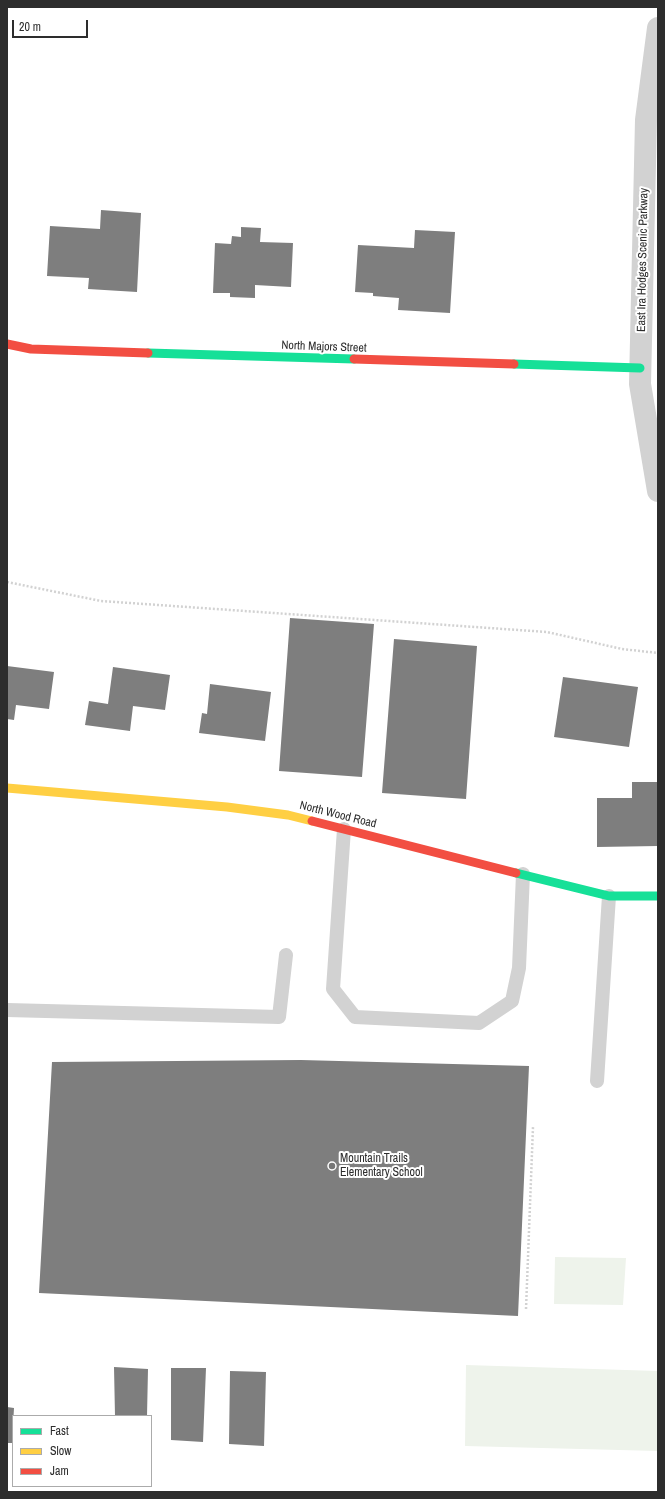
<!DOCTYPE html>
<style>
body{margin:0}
#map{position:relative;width:665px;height:1499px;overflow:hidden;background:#fff;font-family:"Archivo Narrow",sans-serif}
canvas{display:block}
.frame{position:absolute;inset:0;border:8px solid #2d2d2d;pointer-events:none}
.legend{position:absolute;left:12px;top:1415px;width:140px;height:72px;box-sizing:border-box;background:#fff;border:1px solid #ababab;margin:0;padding:5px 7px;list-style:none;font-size:12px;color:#2d2d2d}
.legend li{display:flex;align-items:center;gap:8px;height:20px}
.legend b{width:20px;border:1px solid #ababab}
.scale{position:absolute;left:12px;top:20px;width:76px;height:18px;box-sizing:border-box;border:2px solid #2d2d2d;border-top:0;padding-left:5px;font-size:12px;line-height:14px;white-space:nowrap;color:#2d2d2d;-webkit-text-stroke:3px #fff;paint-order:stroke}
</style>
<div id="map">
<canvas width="665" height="1499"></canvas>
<div class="frame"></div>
<ul class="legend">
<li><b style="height:5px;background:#16e098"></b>Fast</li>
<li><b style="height:5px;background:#ffcf43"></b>Slow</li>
<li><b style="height:5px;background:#f24e42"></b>Jam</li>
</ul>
<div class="scale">20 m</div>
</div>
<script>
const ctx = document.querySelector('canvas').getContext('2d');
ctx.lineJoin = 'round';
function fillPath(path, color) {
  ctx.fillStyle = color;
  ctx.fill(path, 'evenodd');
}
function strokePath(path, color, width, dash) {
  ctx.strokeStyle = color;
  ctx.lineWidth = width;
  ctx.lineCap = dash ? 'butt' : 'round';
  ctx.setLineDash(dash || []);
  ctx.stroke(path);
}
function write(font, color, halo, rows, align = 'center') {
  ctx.font = font + ' "Archivo Narrow",sans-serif';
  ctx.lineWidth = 4;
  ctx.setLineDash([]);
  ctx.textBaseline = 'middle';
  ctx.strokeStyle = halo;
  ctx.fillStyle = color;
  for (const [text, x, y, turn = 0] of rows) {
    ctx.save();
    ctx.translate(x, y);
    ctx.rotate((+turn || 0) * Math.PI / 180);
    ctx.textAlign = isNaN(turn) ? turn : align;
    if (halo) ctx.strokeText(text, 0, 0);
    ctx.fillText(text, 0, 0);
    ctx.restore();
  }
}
const green = new Path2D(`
 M 555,1257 L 626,1258 L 623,1305 L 554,1304 Z
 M 466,1365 L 658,1371 L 658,1451 L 465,1446 Z`);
const building = new Path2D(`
 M 101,210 L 141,213 L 137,292 L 88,289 L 89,278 L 47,276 L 50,226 L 100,229 Z
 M 241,227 L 261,228 L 260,242 L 293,243 L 291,287 L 255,285 L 255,298 L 230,297 L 230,293 L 213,293 L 215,243 L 231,244 L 232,236 L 241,237 Z
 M 415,230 L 455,232 L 450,313 L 398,310 L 399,298 L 373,296 L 373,293 L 355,292 L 358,245 L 414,248 Z
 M 290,618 L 374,624 L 362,777 L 279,771 Z
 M 394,639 L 477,646 L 466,799 L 382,793 Z
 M 7,666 L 54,672 L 49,709 L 16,705 L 14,720 L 7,719 Z
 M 113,667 L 170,675 L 165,710 L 133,706 L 130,731 L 85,725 L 89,701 L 108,704 Z
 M 563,677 L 638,687 L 629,747 L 554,737 Z
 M 210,684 L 271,692 L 265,741 L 199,733 L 202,713 L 207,714 Z
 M 632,782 L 658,782 L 658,846 L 597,847 L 597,798 L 632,798 Z
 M 301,1060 L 529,1066 L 518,1316 L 39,1293 L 52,1062 Z
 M 114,1367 L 148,1369 L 147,1416 L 115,1416 Z
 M 171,1368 L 206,1368 L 203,1442 L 171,1440 Z
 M 230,1371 L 266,1372 L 264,1446 L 229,1444 Z
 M 7,1407 L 14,1408 L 12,1443 L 7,1443 Z`);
const path = new Path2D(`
 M 7,582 L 101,601 L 547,632 L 622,649 L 658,653
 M 526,1309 L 533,1127`);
const lane = new Path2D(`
 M 344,829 L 333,989 L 355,1017 L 479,1023 L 512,1001 L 519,968 L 523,874
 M 7,1010 L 279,1017 L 286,955
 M 597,1081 L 609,896`);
const street = new Path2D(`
 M 658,28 L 646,120 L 640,384 L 658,491`);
const fast = new Path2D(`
 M 148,353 L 354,359
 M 514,364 L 640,368
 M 516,873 L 609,896 L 658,896`);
const slow = new Path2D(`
 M 7,788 L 227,807 L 288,815 L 312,821`);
const jam = new Path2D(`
 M 7,344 L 31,349 L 148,353
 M 354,359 L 514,364
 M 312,821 L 516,873`);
const markers = [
 [332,1166,4,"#767676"]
];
const streetNames = [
 ["East Ira Hodges Scenic Parkway",643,260,-89],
 ["North Majors Street",324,347,2],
 ["North Wood Road",338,815,14]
];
const poiNames = [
 ["Mountain Trails",340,1159],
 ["Elementary School",340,1173]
];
fillPath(green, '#eef3eb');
fillPath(building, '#7e7e7e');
strokePath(path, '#d2d2d2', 2.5, [2, 2]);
strokePath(lane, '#d2d2d2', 14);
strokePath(street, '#d2d2d2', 22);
strokePath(fast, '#16e098', 9);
strokePath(slow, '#ffcf43', 9);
strokePath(jam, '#f24e42', 9);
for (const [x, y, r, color] of markers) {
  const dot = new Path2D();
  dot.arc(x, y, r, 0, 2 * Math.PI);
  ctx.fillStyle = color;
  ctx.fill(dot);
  strokePath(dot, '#fff', 1.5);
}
write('12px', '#2d2d2d', '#fff', streetNames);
write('12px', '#2d2d2d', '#fff', poiNames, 'left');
</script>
